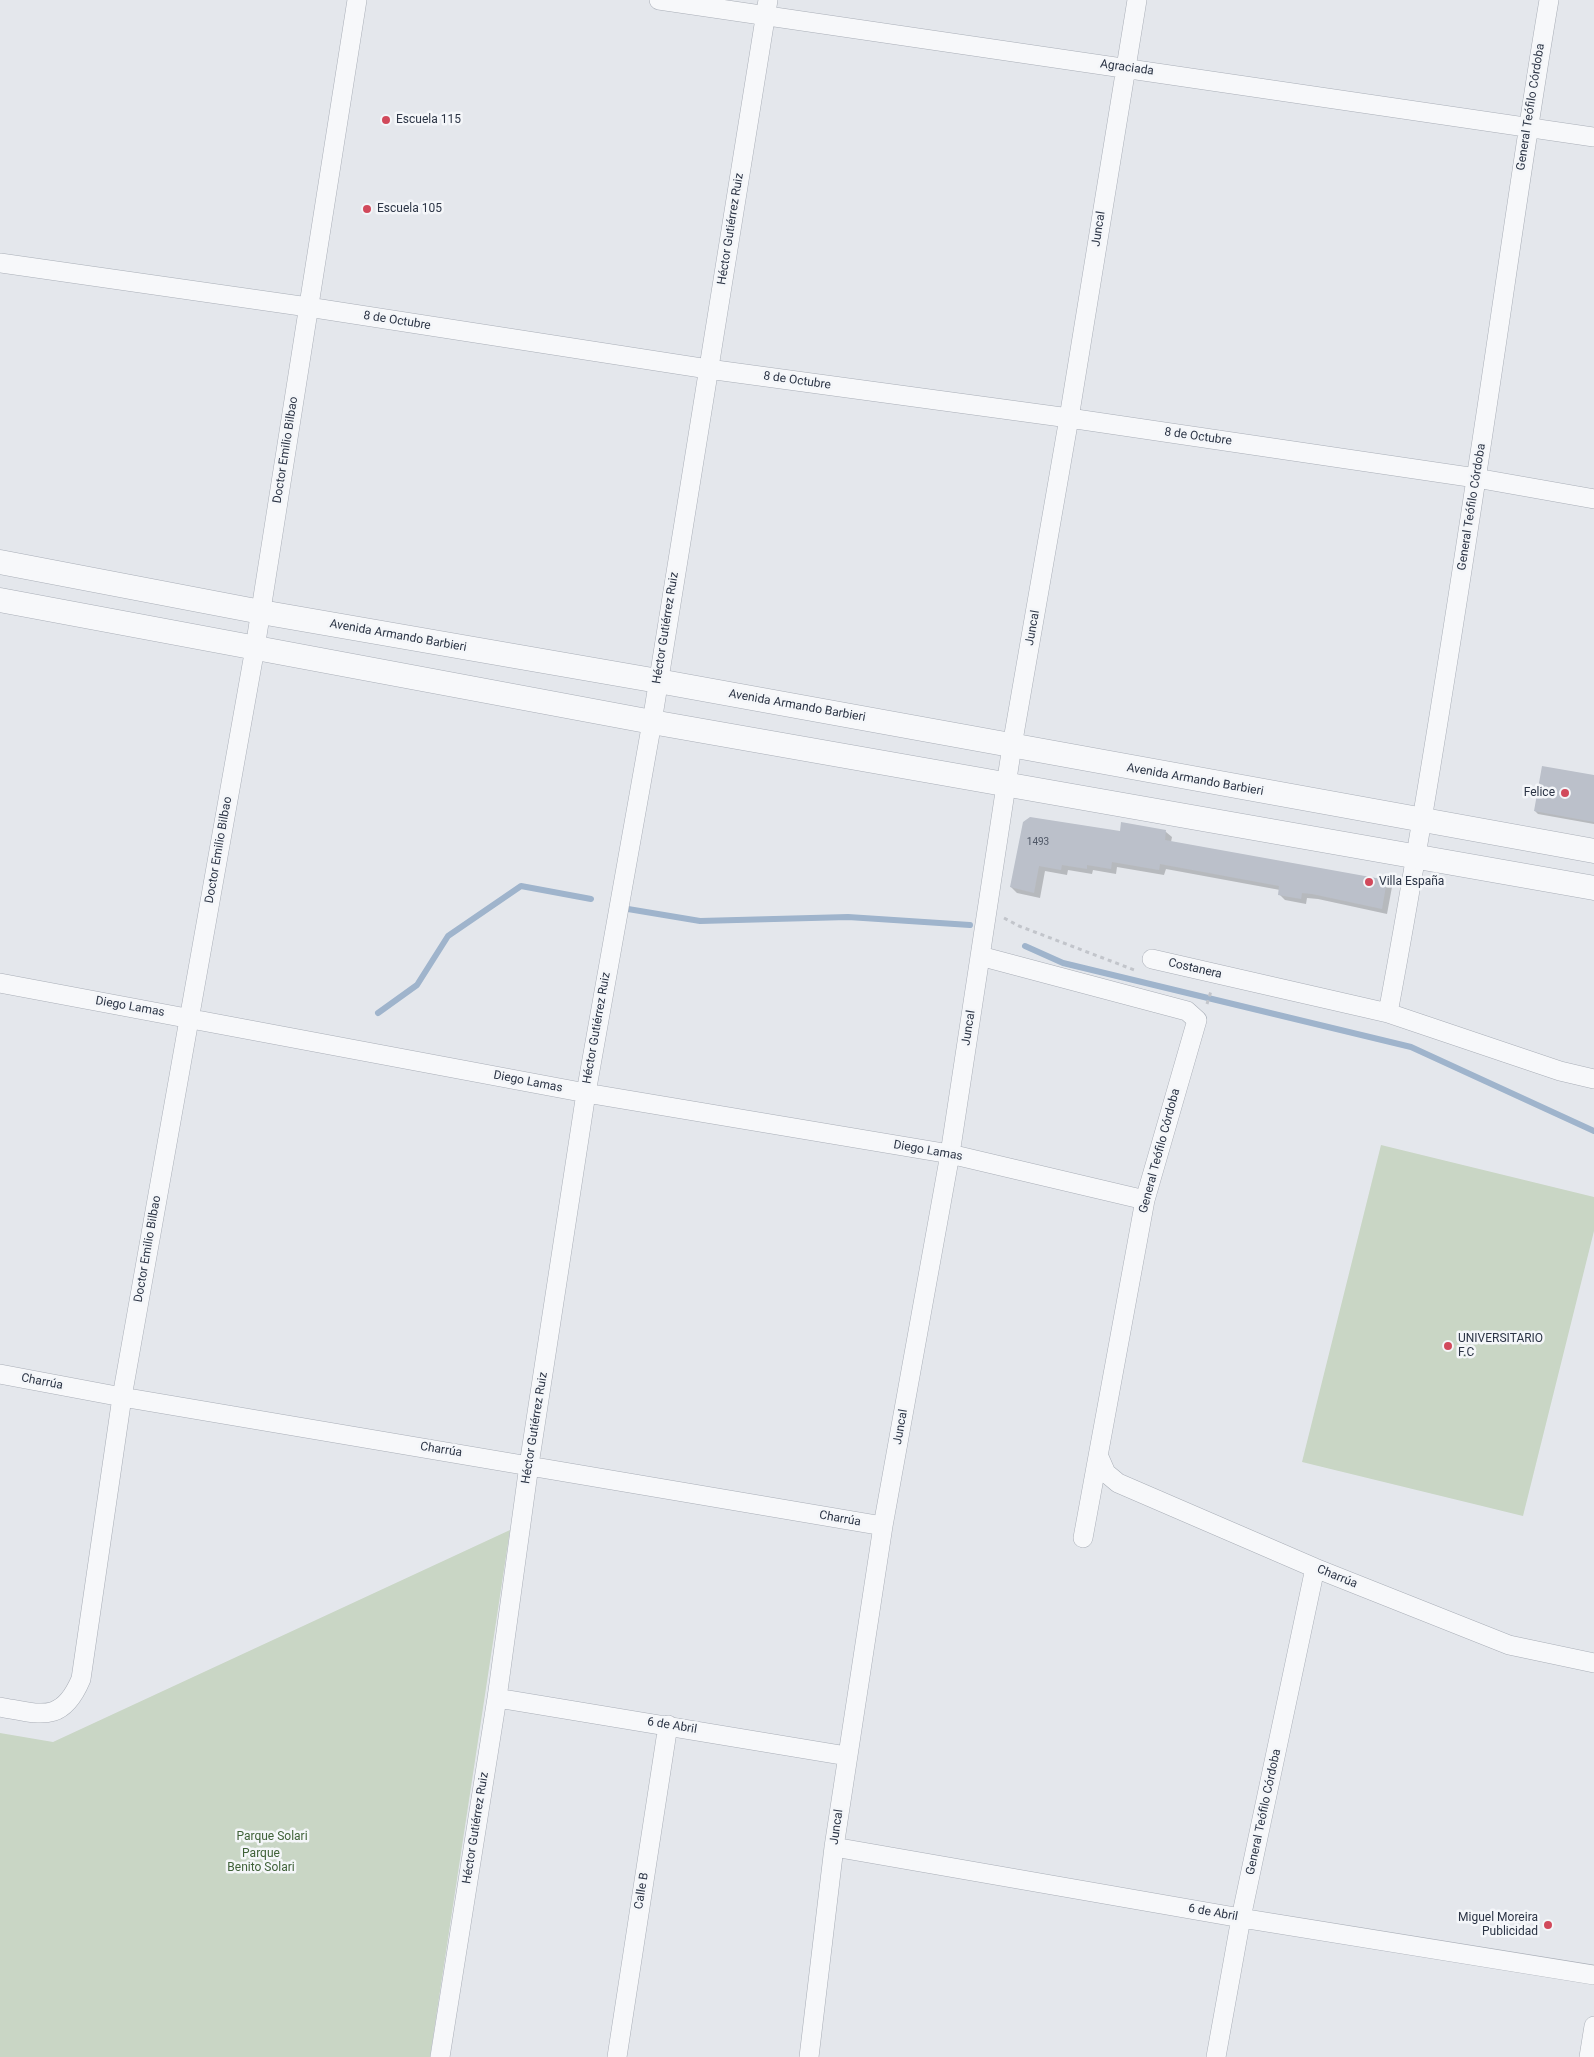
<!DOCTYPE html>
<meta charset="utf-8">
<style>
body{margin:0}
canvas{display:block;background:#e4e7ec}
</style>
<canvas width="1594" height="2057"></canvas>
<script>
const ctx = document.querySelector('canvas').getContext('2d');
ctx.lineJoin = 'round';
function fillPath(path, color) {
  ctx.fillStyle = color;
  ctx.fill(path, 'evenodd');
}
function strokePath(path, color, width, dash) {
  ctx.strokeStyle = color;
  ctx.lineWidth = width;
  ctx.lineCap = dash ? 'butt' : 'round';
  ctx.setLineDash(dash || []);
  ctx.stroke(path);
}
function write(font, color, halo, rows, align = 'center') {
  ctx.font = font + ' Roboto,sans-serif';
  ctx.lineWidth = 5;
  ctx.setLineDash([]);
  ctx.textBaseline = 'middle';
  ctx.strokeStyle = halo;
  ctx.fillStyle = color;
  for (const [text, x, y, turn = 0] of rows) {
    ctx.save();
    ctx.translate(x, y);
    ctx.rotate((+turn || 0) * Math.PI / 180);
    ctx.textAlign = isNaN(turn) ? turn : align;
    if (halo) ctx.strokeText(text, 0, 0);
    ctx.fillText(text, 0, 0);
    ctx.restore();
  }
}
const green = new Path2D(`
 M 1381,1145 L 1594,1197 L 1594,1231 L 1523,1516 L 1302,1462 Z
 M 510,1530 L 430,2057 L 0,2057 L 0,1733 L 53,1742 Z`);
const shadow = new Path2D(`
 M 1594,777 L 1594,824 L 1538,814 L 1535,811 Z
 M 1024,822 L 1121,832 L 1166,832 L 1172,837 L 1171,842 L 1386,881 L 1392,887 L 1387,914 L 1318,899 L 1307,898 L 1306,904 L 1285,900 L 1279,894 L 1280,890 L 1166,869 L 1164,875 L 1117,867 L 1116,874 L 1093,870 L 1092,874 L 1068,870 L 1067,875 L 1045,871 L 1040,898 L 1017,893 L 1011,887 Z`);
const stream = new Path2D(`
 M 628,909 L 700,921 L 848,917 L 970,925
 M 1025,946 L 1063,963 L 1411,1047 L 1594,1131
 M 378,1013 L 417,985 L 448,936 L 521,886 L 591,899`);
const building = new Path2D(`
 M 1542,766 L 1594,775 L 1594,822 L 1534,811 Z
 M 1030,817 L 1120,831 L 1121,822 L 1166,830 L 1165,840 L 1387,880 L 1382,909 L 1312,894 L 1302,893 L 1301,899 L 1278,895 L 1279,886 L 1160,864 L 1159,870 L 1112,862 L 1111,869 L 1087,865 L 1087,869 L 1062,865 L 1061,870 L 1039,866 L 1034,893 L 1010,887 L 1023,822 Z`);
const path = new Path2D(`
 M 1004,918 L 1019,926 L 1137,971
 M 1207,1004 L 1211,991`);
const minor = new Path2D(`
 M 659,0 L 1594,137
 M 0,263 L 308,307 L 708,369 L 1069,418 L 1476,478 L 1594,499
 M 980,956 L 1187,1011 L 1197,1020 L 1145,1200 L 1083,1538
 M 1152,959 L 1388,1013 L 1560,1071 L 1594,1079
 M 0,983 L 586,1093 L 950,1154 L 1145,1200
 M 1388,1013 C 1421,836 1449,657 1476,479 C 1501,319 1522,159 1549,0
 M 0,1374 L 122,1397 L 883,1526
 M 1099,1457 L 1106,1473 L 1118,1483 L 1315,1568 L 1509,1645 L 1594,1663
 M 497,1698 L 847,1756
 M 0,1707 C 41,1714 62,1724 81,1679 L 122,1397 L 255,648 L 357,0
 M 834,1847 L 1241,1918 L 1594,1975
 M 440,2057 L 497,1698 L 529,1465 L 586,1093 L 652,722 L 768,0
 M 617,2057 L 668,1725
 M 809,2057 L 834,1847 L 883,1526 L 950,1154 L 1012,746 L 1069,418 L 1137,0
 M 1216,2057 L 1241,1918 L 1315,1568
 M 1589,2057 L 1594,2026`);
const tertiary = new Path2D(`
 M 0,562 L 261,612 L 658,681 L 1594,851
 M 0,600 L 652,722 L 1594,888`);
const markers = [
 [386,120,5,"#d1495b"],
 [367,209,5,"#d1495b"],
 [1565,793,5,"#d1495b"],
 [1369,882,5,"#d1495b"],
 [1448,1346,5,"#d1495b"],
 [1548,1925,5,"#d1495b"]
];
const numberNames = [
 ["1493",1038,842]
];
const streetNames = [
 ["Agraciada",1127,68,8],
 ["General Teófilo Córdoba",1531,107,-81],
 ["Héctor Gutiérrez Ruiz",731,229,-81],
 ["Juncal",1099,229,-81],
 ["8 de Octubre",397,321,9],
 ["8 de Octubre",797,381,8],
 ["8 de Octubre",1198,437,8],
 ["Doctor Emilio Bilbao",286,450,-81],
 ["General Teófilo Córdoba",1472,507,-81],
 ["Héctor Gutiérrez Ruiz",666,628,-81],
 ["Juncal",1033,628,-80],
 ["Avenida Armando Barbieri",398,636,10],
 ["Avenida Armando Barbieri",797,706,10],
 ["Avenida Armando Barbieri",1195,780,10],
 ["Doctor Emilio Bilbao",219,850,-80],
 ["Costanera",1195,969,13],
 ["Diego Lamas",130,1007,10],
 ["Héctor Gutiérrez Ruiz",597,1028,-80],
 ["Juncal",969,1028,-81],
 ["Diego Lamas",528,1082,11],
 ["Diego Lamas",928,1151,10],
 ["General Teófilo Córdoba",1160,1151,-75],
 ["Doctor Emilio Bilbao",148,1249,-80],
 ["Charrúa",42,1382,11],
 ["Juncal",901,1427,-80],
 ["Héctor Gutiérrez Ruiz",535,1428,-81],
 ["Charrúa",441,1450,9],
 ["Charrúa",840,1519,10],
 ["Charrúa",1337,1577,22],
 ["6 de Abril",672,1726,9],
 ["General Teófilo Córdoba",1264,1812,-78],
 ["Juncal",837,1827,-82],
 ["Héctor Gutiérrez Ruiz",476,1828,-81],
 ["Calle B",642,1891,-81],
 ["6 de Abril",1213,1913,10]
];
const poiNames = [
 ["Escuela 115",396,120],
 ["Escuela 105",377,209],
 ["Felice",1555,793,"right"],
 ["Villa España",1379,882],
 ["UNIVERSITARIO",1458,1339],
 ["F.C",1458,1353],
 ["Miguel Moreira",1538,1918,"right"],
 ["Publicidad",1538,1932,"right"]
];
const parkNames = [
 ["Parque Solari",272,1837],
 ["Parque",261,1854],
 ["Benito Solari",261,1868]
];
fillPath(green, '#c9d6c5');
fillPath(shadow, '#0003');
strokePath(stream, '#9fb4cc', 6);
fillPath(building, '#bbc0ca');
strokePath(minor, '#a9aeb7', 20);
strokePath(tertiary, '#a9aeb7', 25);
strokePath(path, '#c2c5cb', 3, [4, 4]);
strokePath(minor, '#f7f8fa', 19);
strokePath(tertiary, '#f7f8fa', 24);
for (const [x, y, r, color] of markers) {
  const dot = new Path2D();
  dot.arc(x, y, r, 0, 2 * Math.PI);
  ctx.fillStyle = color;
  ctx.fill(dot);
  strokePath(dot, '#f4f6f9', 2);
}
write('10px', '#4f5766', null, numberNames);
write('12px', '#2b3445', '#f4f6f9', streetNames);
write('12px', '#2b3445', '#f4f6f9', poiNames, 'left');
write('12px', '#3f6138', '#f4f6f9', parkNames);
</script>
